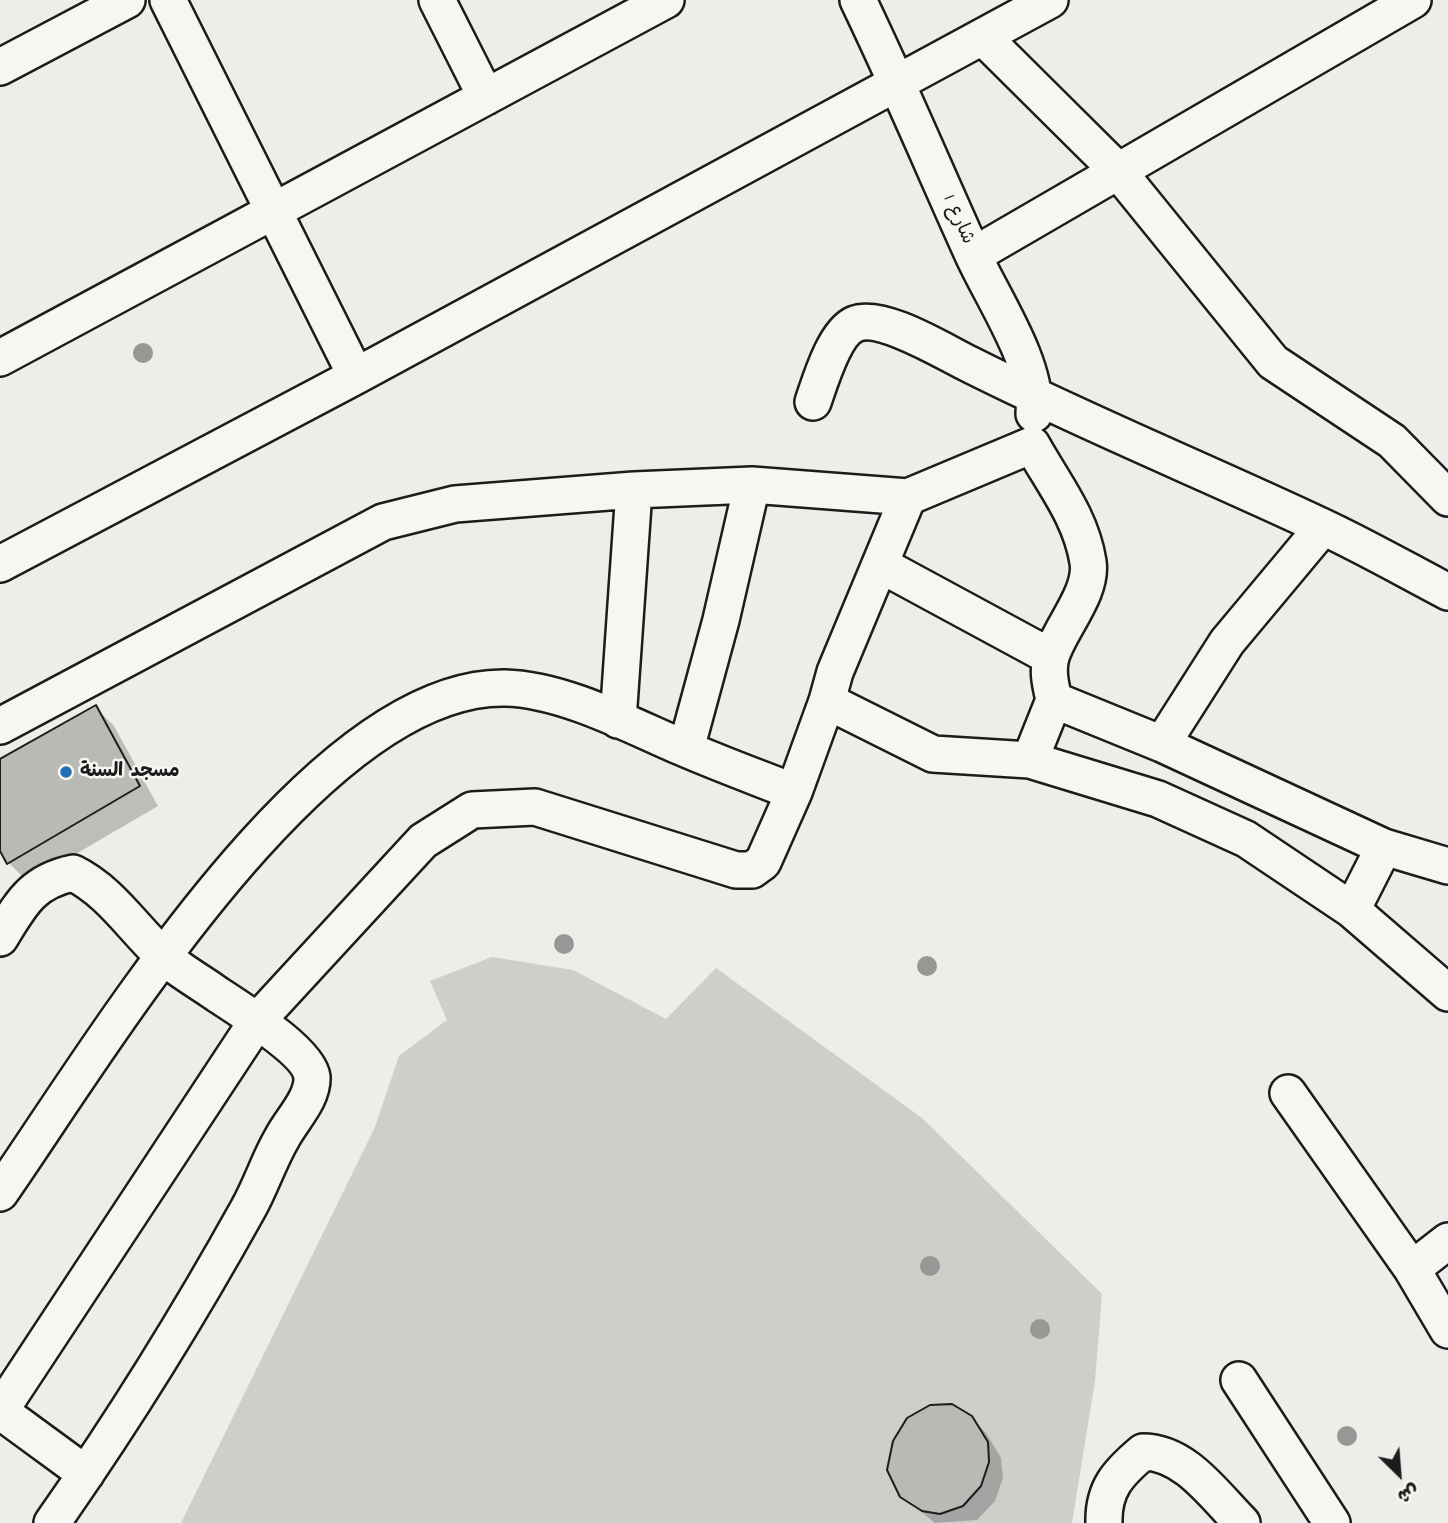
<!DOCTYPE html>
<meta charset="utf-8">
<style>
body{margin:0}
#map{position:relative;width:1448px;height:1523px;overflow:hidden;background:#edede9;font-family:"Architects Daughter","Playpen Sans Arabic",sans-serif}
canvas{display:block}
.north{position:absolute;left:1364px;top:1439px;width:70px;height:70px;-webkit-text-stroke:5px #f6f6f2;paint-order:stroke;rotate:155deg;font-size:19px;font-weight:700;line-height:28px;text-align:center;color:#1c1c1c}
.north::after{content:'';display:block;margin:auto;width:24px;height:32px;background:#1c1c1c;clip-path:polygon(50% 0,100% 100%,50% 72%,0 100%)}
</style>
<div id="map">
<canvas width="1448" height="1523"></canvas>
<div class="north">ش</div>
</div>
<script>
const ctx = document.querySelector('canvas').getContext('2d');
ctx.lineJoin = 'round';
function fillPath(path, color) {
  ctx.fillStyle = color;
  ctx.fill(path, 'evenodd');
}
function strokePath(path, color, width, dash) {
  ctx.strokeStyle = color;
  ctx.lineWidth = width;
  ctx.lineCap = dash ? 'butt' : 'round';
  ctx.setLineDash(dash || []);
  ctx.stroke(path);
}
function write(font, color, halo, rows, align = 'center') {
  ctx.font = font + ' "Architects Daughter","Playpen Sans Arabic",sans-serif';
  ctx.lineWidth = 5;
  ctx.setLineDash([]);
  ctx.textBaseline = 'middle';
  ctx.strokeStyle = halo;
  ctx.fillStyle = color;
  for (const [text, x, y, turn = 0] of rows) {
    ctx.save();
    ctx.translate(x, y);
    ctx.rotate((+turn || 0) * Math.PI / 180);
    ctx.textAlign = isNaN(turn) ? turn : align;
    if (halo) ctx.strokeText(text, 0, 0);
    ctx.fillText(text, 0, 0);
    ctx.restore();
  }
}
const green = new Path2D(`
 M 492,957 L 573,970 L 666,1019 L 716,968 L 922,1118 L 1102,1294 L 1095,1381 L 1072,1523 L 181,1523 L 375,1127 L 399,1056 L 447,1020 L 430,981 Z`);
const shadow = new Path2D(`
 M 95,707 L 114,726 L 158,806 L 28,882 L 9,863 L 0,848 L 0,761 Z
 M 971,1417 L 986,1433 L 1001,1458 L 1003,1478 L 995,1501 L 977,1520 L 935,1523 L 902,1496 Z`);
const building = new Path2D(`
 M 96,705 L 140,786 L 7,864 L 0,851 L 0,759 Z
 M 952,1404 L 972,1416 L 988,1442 L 989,1462 L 981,1486 L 963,1506 L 940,1514 L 922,1511 L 900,1497 L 887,1470 L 893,1441 L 907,1418 L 930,1405 Z`);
const minor = new Path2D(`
 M 168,0 L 356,376
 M 437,0 L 486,97
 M 858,0 C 899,85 935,171 974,257 C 995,302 1038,365 1034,414
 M 983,37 L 1118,171 L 1273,362 L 1392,441 L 1448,498
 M 0,67 L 127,0
 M 974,255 L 1413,0
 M 0,358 L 666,0
 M 813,402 C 820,382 834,333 855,324 C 882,313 944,352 969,364 C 1084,422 1204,471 1321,526 C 1364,546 1406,570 1448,592
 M 1032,445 C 1053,483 1081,517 1088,562 C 1093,593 1059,629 1051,657 C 1047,672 1051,686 1054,700 L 1162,744 L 1384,847 L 1448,866
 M 908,497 L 835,672 L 827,701 L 933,754 L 1030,760 L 1054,700
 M 0,564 L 356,376 L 1050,0
 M 881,565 L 1051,657
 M 618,720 L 634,490
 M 0,726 L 383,522 L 455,504 L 634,490 L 752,485 L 908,497 L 1032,445
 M 1162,744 L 1227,642 L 1323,527
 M 686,749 L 721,620 L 752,485
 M 1030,760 L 1158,799 L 1246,839 L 1352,910 L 1448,993
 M 1352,910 L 1384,847
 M 0,938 C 21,904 31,882 73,873 C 110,891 133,928 162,955 C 177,969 197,980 214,992 C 236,1007 309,1051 312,1077 C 313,1099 292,1119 282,1138 C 269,1160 261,1186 248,1209 C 188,1317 122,1423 52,1523
 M 1288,1093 L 1412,1269 L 1448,1330
 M 0,1193 C 99,1051 315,685 505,688 C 562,689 630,725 681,747 C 718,763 756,777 794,792
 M 1412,1269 L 1448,1241
 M 1239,1380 L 1332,1523
 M 86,1474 L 0,1411 L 257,1021 L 423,841 L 472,810 L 535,807 L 736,870 L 752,870 L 763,862 L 794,792 L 827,701
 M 1104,1523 C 1103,1489 1118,1473 1143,1452 C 1185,1452 1214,1495 1242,1523`);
const trees = [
 [143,353],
 [564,944],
 [927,966],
 [930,1266],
 [1040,1329],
 [1347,1436]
];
const markers = [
 [66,772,7,"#1f6fb2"]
];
const streetNames = [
 ["شارع 1",958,220,66]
];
const poiNames = [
 ["مسجد السنة",80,772]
];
fillPath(green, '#cececb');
fillPath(shadow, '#0003');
fillPath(building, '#b9b9b6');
strokePath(building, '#1c1c1c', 2);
strokePath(minor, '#1c1c1c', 40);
strokePath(minor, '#f6f6f2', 35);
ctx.fillStyle = '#979795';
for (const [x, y] of trees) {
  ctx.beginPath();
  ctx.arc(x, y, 10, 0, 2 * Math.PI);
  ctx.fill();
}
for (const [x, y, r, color] of markers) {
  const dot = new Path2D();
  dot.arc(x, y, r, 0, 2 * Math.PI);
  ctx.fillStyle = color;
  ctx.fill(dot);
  strokePath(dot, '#f6f6f2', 2.5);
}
write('19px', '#1c1c1c', '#f6f6f2', streetNames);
write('bold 19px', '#1c1c1c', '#f6f6f2', poiNames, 'left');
</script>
